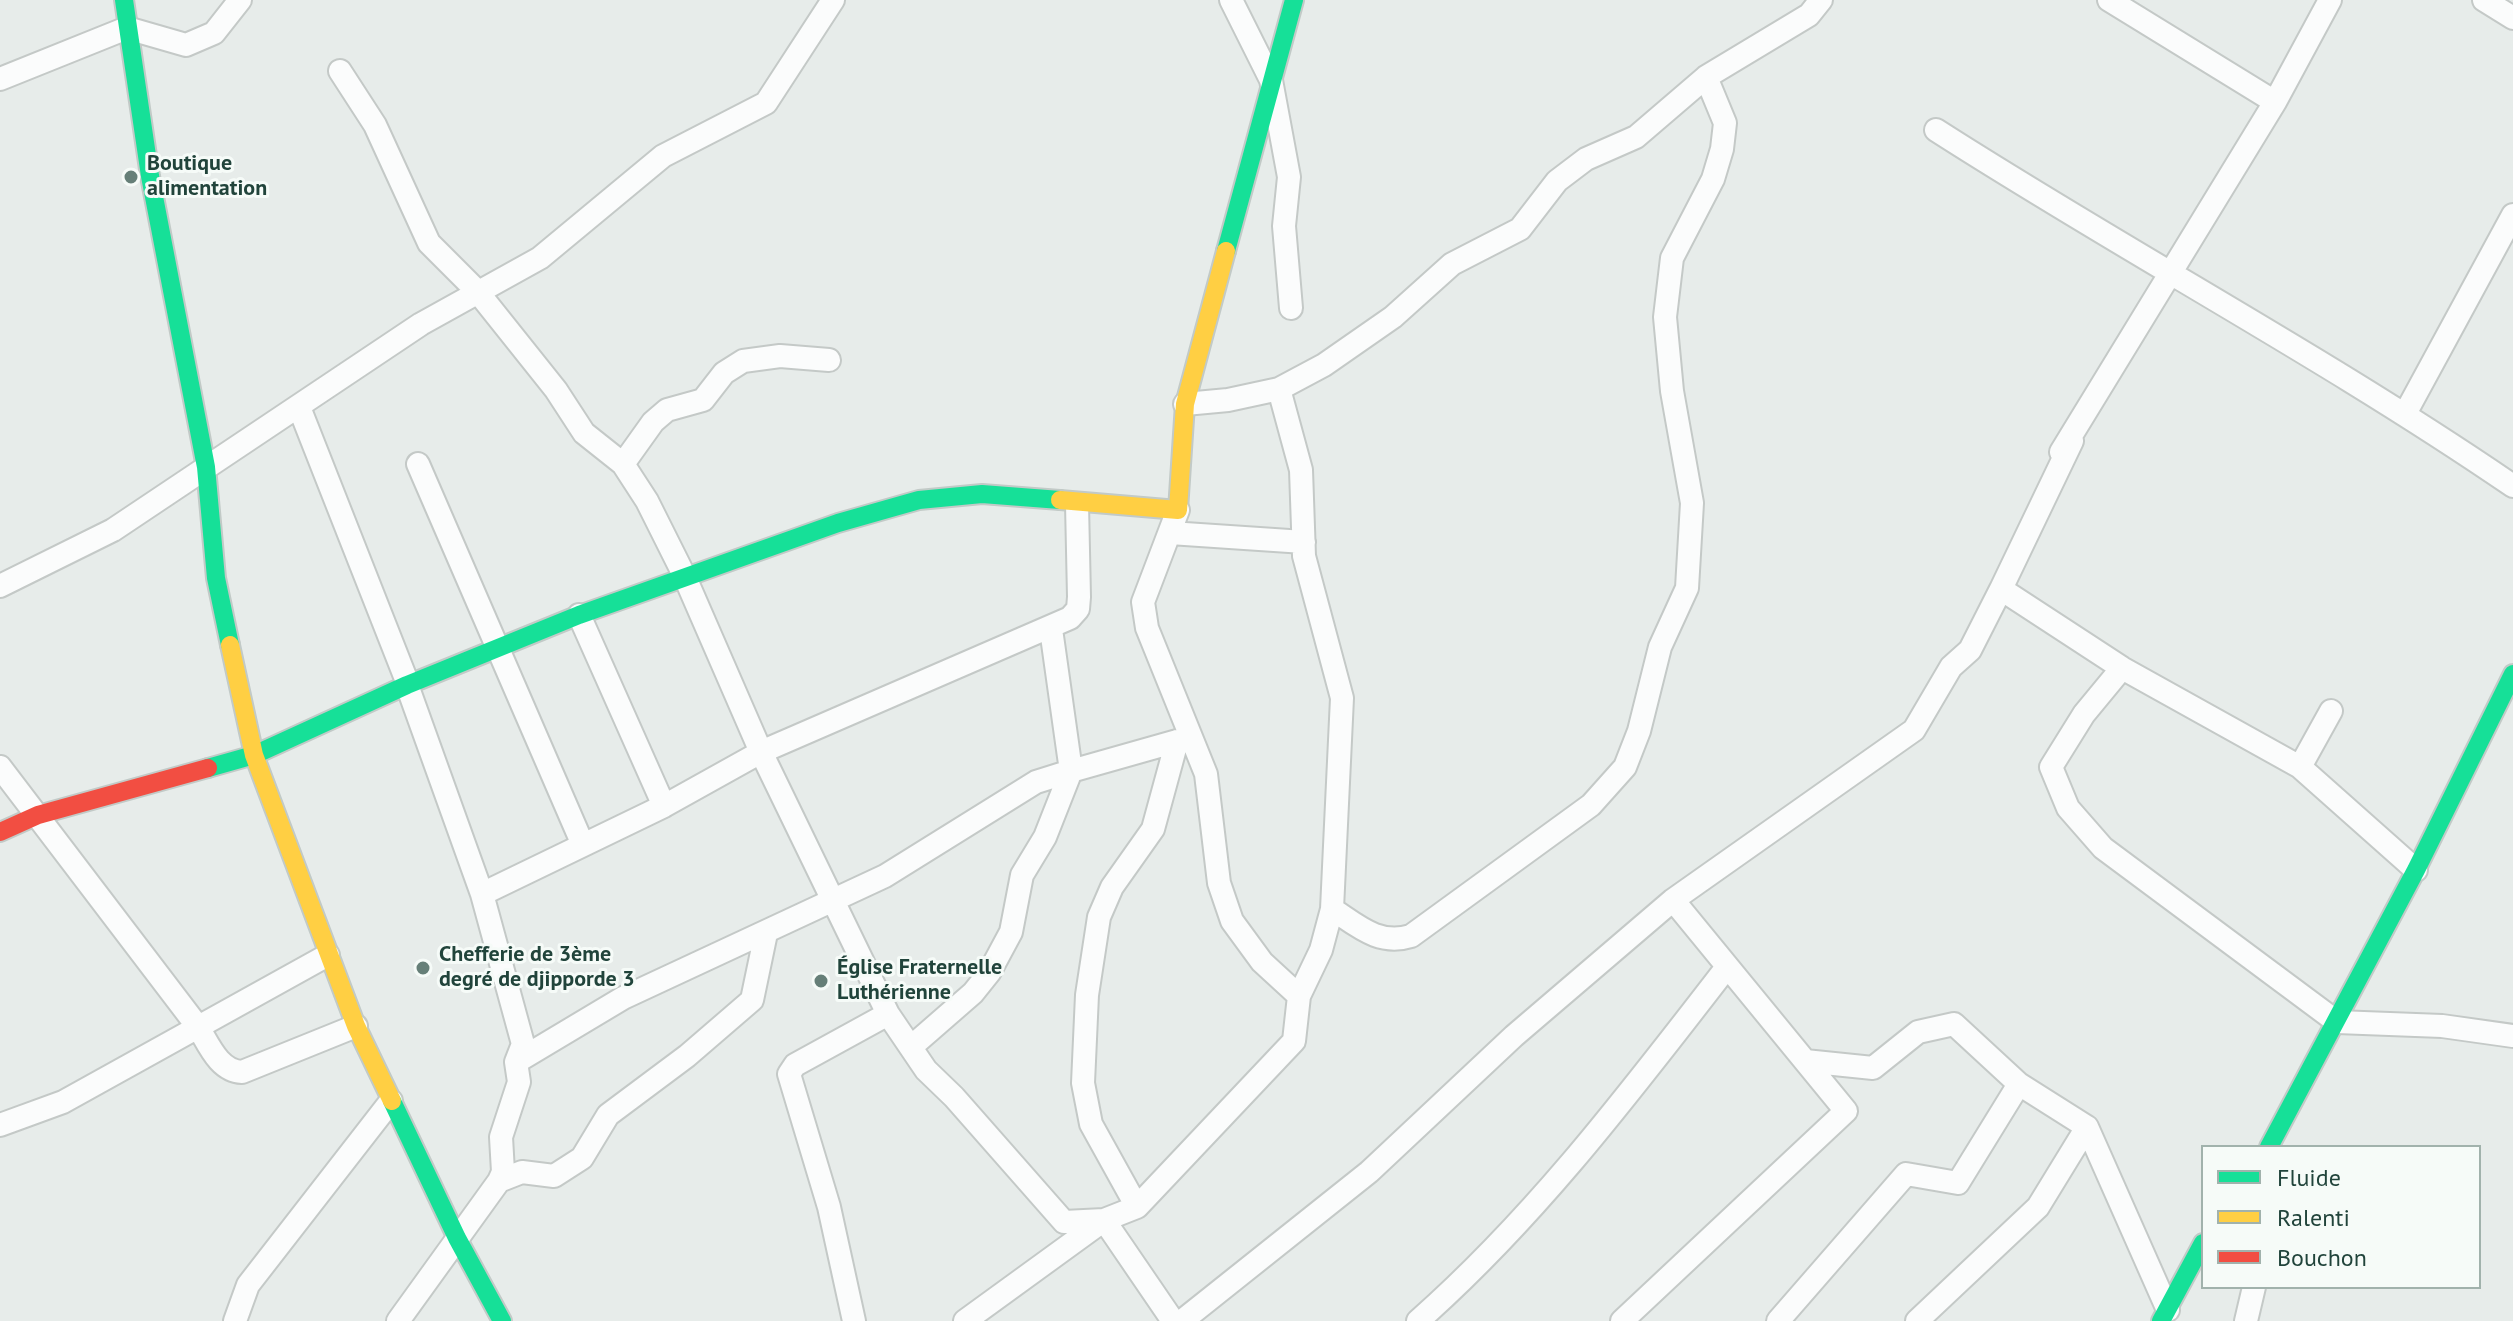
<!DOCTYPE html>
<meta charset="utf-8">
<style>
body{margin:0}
#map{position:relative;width:2513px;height:1321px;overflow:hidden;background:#e7ecea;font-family:"PT Sans",sans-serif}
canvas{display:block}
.legend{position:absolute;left:2201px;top:1145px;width:280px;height:144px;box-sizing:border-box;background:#f6fbf8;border:2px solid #a1b2ac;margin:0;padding:10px 14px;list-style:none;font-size:24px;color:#21443b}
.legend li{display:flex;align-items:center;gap:16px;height:40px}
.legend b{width:40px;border:2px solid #a1b2ac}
</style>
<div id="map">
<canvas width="2513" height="1321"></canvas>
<ul class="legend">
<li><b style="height:10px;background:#16e098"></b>Fluide</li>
<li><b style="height:10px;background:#ffcf43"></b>Ralenti</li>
<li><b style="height:10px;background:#f24e42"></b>Bouchon</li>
</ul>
</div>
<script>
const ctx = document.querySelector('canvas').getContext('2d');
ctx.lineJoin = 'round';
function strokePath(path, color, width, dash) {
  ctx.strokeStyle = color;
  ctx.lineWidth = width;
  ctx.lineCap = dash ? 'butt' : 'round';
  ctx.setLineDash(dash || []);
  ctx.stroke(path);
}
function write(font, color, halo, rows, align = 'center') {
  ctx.font = font + ' "PT Sans",sans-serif';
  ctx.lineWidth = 6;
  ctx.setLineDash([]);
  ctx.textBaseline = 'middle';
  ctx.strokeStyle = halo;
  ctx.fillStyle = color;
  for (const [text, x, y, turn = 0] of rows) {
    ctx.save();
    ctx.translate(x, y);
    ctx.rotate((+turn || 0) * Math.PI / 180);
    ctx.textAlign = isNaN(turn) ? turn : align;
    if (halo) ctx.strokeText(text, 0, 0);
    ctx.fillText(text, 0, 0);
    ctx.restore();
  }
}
const street = new Path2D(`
 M 1231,0 L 1271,80 L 1289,177 L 1284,226 L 1291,308
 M 2109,0 L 2275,102 L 2330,0
 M 2484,0 L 2513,18
 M 340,71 L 375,125 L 429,243 L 477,291 L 556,390 L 584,433 L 623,464 L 647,501 L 684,575 L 761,752 L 888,1014 L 926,1070 L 954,1097 L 1064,1222 L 1104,1220 L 1173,1321
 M 0,79 L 127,28 L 186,45 L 214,33 L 240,0
 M 1936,130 C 2126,252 2326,358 2513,486
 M 1185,404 L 1228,400 L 1279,389 L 1324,365 L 1393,317 L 1452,264 L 1520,229 L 1557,181 L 1586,159 L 1636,137 L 1706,77 L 1809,15 L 1821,0
 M 299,407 L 408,684
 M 2406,412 L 2513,215
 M 2072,441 L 2001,589 L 2122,668 L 2300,767 L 2416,870
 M 2061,452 L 2275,102
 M 418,464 L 583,845
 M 623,464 L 653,422 L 667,410 L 703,400 L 724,373 L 743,361 L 780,356 L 829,360
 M 1178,510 L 1143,602 L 1147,628 L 1206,774 L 1219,883 L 1232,921 L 1262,962 L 1299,996
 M 1170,533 L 1304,542
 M 0,586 L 113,530 L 421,324 L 540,258 L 663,156 L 766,103 L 833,0
 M 579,615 L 664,806
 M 2122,668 L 2084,714 L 2051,767 L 2068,808 L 2103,848 L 2337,1022 L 2442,1026 L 2513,1036
 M 0,767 L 198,1027 C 209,1045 219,1071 242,1072 L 356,1026
 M 2300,767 L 2331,711
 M 482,894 L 664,806 L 761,752 L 1070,618 L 1078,609 L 1079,597 L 1077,504
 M 1332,909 C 1358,926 1379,946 1411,936 L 1591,805 L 1625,767 L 1639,731 L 1660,647 L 1687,588 L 1692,503 L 1672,391 L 1665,317 L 1672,258 L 1713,179 L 1722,149 L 1725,123 L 1706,77
 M 911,1047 L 973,993 L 989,973 L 1011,932 L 1022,875 L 1045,837 L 1071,771 L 1177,741 L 1189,741
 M 1805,1061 L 1873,1068 L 1918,1032 L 1954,1024 L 2019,1084 L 2087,1127 L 2168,1310
 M 516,1062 L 623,998 L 885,876 L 1036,782 L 1071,771 L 1051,629
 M 0,1125 L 63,1102 L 328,955
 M 499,1181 L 522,1172 L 554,1176 L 582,1158 L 608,1115 L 687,1056 L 752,1000 L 766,933
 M 1137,1207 L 1091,1124 L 1083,1083 L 1087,995 L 1099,917 L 1112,887 L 1153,829 L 1177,741
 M 235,1321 L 248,1285 L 391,1101
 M 398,1321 L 499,1181 L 503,1172 L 501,1137 L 519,1082 L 516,1062 L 523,1044 L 482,894 L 407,685
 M 854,1321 L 829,1207 L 789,1074 L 795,1065 L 888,1014
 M 965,1321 L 1104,1220 L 1137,1207 L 1294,1041 L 1299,996 L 1321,950 L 1332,909 L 1342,698 L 1304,556 L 1301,470 L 1279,389
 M 1182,1321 L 1369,1172 L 1514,1036 L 1673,900 L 1914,730 L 1951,667 L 1970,650 L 2001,589
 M 1418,1321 C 1536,1217 1631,1091 1727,967
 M 1622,1321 L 1846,1111 L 1673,900
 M 1778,1321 L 1906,1174 L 1958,1183 L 2019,1084
 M 1917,1321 L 2038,1207 L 2087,1127
 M 2246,1321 L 2254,1287`);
const fast = new Path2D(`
 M 124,0 L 150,176 L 206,467 L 216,578 L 230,645
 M 1226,251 L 1294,0
 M 208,768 L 254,755 L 407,685 L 579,615 L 838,523 L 919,500 L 982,494 L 1060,500
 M 392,1101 L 457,1238 L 502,1321
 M 2269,1147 L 2416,870 L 2513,674
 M 2161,1321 L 2203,1243`);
const slow = new Path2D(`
 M 1060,500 L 1178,510 L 1185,404 L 1226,251
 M 230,645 L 254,755 L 356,1026 L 392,1101`);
const jam = new Path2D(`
 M 0,832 L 38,815 L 208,768`);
const markers = [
 [131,177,8,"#667f78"],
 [423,968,8,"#667f78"],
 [821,981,8,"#667f78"]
];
const poiNames = [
 ["Boutique",147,164],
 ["alimentation",147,189],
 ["Chefferie de 3ème",439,955],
 ["degré de djipporde 3",439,980],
 ["Église Fraternelle",837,968],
 ["Luthérienne",837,993]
];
strokePath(street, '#c4c9c7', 26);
strokePath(fast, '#c2cac7', 22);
strokePath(slow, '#c2cac7', 22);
strokePath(jam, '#c2cac7', 22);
strokePath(street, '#fbfcfc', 22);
strokePath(fast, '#16e098', 18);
strokePath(slow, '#ffcf43', 18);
strokePath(jam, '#f24e42', 18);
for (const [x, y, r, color] of markers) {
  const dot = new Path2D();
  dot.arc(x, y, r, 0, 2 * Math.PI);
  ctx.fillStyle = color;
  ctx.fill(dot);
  strokePath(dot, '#f6fbf8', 3);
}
write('bold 22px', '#21443b', '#f6fbf8', poiNames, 'left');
</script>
